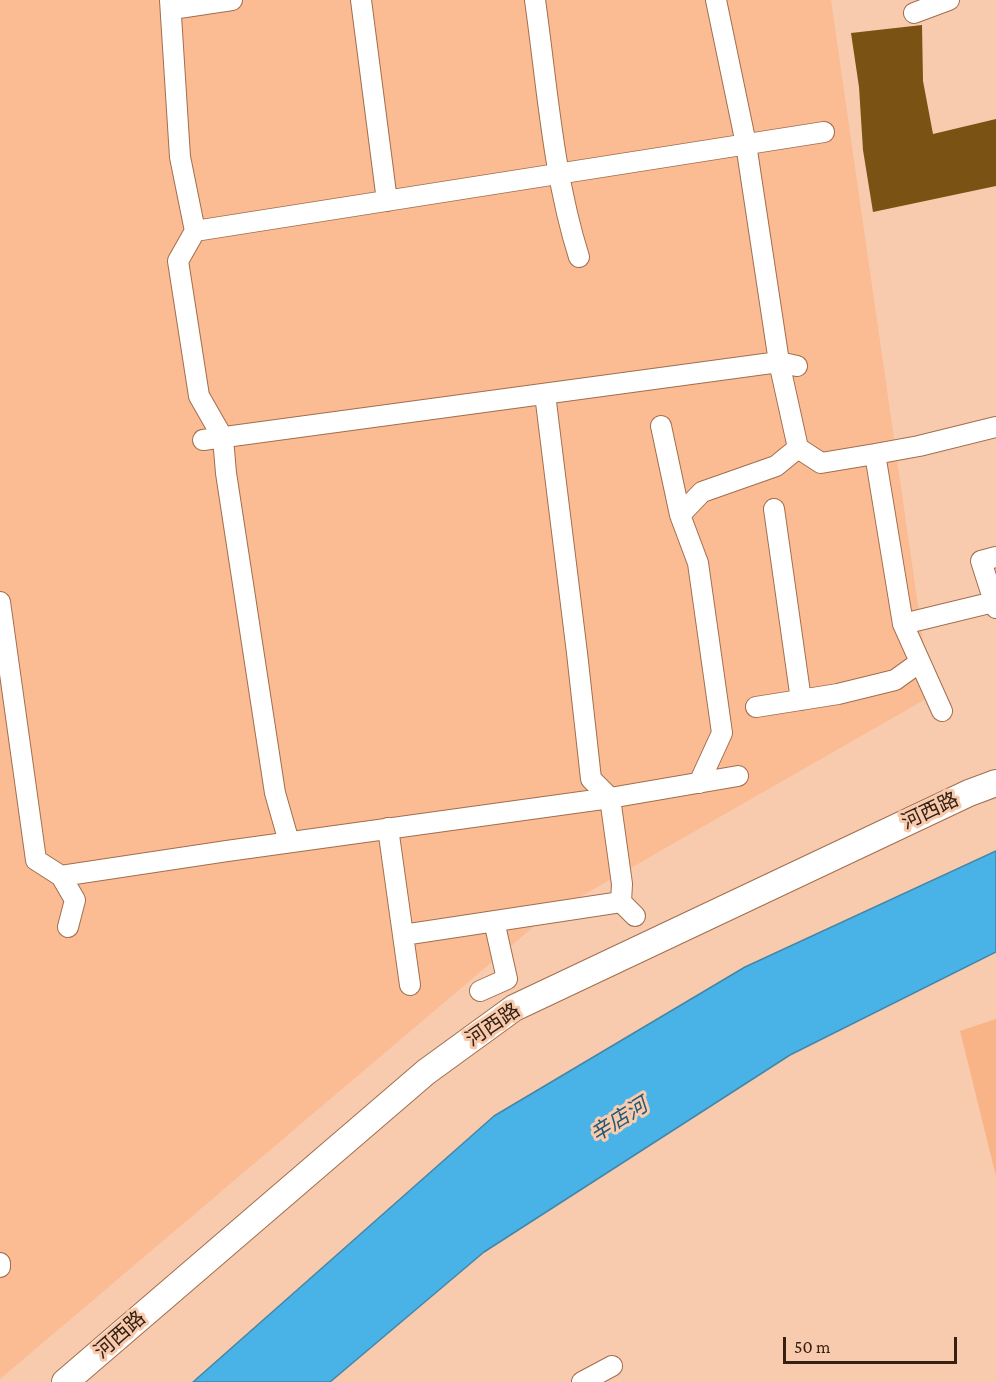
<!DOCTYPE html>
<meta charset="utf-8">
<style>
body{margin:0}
#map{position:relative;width:996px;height:1382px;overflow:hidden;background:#f8caae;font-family:"Crimson Pro",serif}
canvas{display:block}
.scale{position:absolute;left:783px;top:1337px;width:174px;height:27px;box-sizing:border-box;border:3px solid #352012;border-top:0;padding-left:8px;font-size:18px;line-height:21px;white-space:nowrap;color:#352012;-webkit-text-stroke:4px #f8caae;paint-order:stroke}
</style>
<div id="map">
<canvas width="996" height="1382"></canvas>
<div class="scale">50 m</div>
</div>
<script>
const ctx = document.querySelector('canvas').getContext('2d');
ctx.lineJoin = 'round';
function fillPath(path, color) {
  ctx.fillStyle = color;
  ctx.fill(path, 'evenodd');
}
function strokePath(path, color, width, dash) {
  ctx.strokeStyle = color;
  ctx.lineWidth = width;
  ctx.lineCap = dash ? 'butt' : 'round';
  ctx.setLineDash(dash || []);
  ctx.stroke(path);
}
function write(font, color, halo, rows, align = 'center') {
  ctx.font = font + ' "Crimson Pro","Noto Sans SC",serif';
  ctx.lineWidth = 6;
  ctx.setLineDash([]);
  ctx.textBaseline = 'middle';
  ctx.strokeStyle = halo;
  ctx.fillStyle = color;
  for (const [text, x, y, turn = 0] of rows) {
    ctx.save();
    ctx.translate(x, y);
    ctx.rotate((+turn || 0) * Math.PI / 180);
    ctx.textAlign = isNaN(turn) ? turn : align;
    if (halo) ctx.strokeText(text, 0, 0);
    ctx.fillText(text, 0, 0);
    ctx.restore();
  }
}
const built = new Path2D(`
 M 0,0 L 831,0 L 931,696 L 545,917 L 0,1379 Z`);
const green = new Path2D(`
 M 996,1019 L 996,1176 L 960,1031 Z`);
const water = new Path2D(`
 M 996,851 L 996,952 L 790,1055 L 484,1252 L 330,1382 L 193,1382 L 494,1116 L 745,967 Z`);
const building = new Path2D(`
 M 922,25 L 923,81 L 933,134 L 996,119 L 996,186 L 873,212 L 863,150 L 859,87 L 851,33 Z`);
const minor = new Path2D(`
 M 170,0 L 180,157 L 195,231 L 178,261 L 199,396 L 223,438 L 226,473 L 275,793 L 289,842
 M 361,0 L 387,201
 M 535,0 C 547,85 553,175 579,257
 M 172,9 L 232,0
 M 914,13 L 949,0
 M 195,231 L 824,132
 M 545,394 L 577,653 L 591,779 L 610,798 L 622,884 L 621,902
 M 661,426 L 680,515 L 698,563 L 722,733 L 699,783
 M 203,440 L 779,362 L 797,366
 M 798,448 L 821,463 L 875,454 L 903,624 L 942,711
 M 875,454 L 919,446 L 996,427
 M 774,509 L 801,700
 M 680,515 L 702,492 L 776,466 L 798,448 L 779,362 L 746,144 L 716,0
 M 996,557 L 981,561 L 996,608
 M 0,602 L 36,860 L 61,876 L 75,900 L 68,927
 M 903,624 L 994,602
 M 756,707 L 838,694 L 895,680 L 920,662
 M 388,828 L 410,985
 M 61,876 L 227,851 L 610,798 L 738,776
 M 403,935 L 621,902 L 635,916
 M 480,991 L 507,979 L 494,921
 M 0,1263 L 0,1267
 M 582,1382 L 612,1366`);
const tertiary = new Path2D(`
 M 65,1382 L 426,1072 L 514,1008 L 969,793 L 996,783`);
const streetNames = [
 ["河西路",930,811,-25],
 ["河西路",493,1025,-34],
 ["河西路",120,1335,-41]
];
const waterNames = [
 ["辛店河",619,1120,-32]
];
fillPath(built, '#fbbc94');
fillPath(green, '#f8b387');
fillPath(water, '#49b3e7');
strokePath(water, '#4387a7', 1.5);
fillPath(building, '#7a5213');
strokePath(minor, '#a16e4d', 22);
strokePath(tertiary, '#a16e4d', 28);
strokePath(minor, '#fff', 20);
strokePath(tertiary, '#fff', 26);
write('20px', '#352012', '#f8caae', streetNames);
write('italic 21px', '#225a75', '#f8caae', waterNames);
</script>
